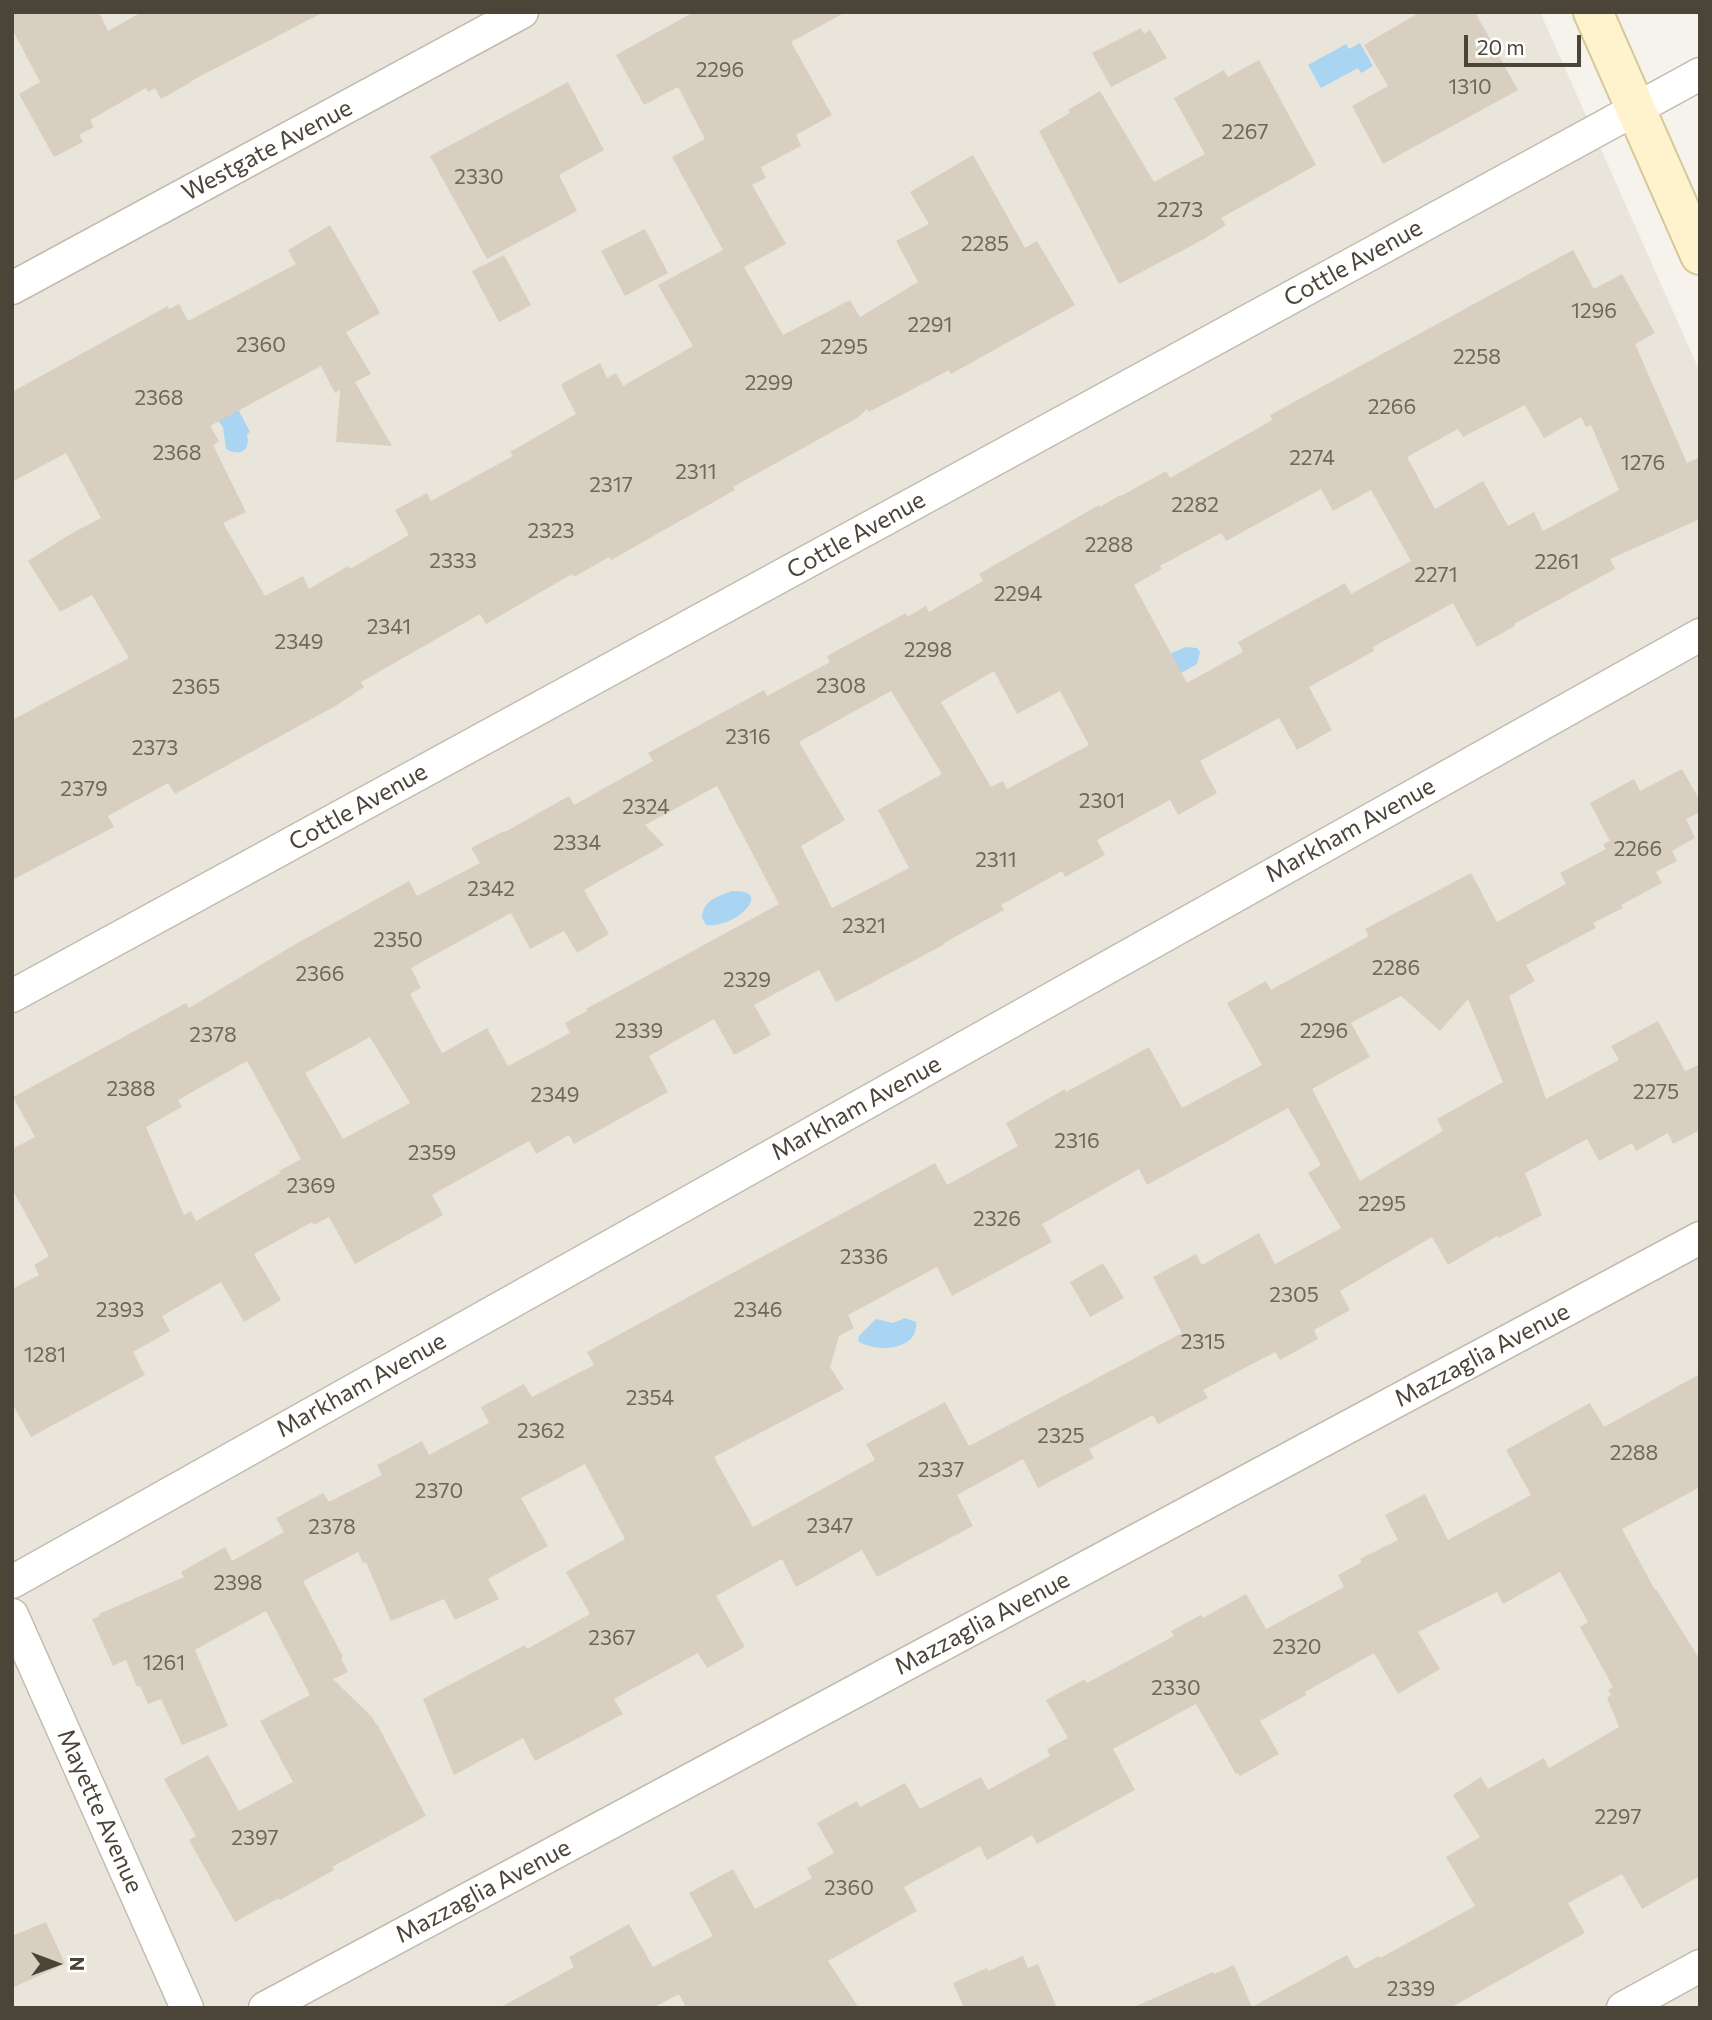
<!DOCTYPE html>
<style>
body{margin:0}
#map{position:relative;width:1712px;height:2020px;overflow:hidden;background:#f6f3ec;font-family:Commissioner,sans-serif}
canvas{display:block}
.frame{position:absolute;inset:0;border:14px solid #4b4439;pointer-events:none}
.north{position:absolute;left:21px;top:1929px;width:70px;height:70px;-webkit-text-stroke:5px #fff;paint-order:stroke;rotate:90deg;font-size:19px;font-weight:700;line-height:28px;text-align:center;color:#4b4439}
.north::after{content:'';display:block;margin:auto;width:24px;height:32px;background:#4b4439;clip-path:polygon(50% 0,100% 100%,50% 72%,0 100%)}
.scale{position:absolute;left:1464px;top:35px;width:117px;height:32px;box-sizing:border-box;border:4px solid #4b4439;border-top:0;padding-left:9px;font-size:21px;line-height:24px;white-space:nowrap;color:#4b4439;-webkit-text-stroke:5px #fff;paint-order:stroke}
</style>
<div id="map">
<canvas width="1712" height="2020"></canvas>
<div class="frame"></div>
<div class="north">N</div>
<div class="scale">20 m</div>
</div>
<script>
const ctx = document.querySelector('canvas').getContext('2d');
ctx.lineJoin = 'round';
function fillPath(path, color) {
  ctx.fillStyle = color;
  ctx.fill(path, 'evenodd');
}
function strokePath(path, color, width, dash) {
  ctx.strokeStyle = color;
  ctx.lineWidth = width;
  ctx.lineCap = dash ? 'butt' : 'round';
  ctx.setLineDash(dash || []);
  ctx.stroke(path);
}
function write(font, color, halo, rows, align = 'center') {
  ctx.font = font + ' Commissioner,sans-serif';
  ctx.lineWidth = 6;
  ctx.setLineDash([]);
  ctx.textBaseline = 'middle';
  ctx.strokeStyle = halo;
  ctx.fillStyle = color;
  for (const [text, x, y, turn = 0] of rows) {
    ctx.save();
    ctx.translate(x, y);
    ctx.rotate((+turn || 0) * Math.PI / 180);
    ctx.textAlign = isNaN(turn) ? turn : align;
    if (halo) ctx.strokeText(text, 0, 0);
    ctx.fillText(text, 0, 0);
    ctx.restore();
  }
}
const residential = new Path2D(`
 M 12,12 L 1540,12 L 1700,372 L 1700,2008 L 12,2008 Z`);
const water = new Path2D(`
 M 1360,43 L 1373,66 L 1361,73 L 1358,68 L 1321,88 L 1308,65 L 1346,44 L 1349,49 Z
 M 237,407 L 250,432 L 247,434 C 251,451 240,457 226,449 L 223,427 L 218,421 Z
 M 1186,647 L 1197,648 L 1200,652 L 1197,664 L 1158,686 L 1157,659 Z
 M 732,891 C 776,889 735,929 706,925 L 702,918 C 703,900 717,897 732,891 Z
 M 905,1318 L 916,1322 C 919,1351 876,1353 858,1341 L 859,1336 L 876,1319 L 893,1323 Z`);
const building = new Path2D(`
 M 12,12 L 99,12 L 108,31 L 142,12 L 324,12 L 191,81 L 191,82 L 161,99 L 155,88 L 148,92 L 146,88 L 90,120 L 94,127 L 79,135 L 83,142 L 54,157 L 19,94 L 40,82 L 12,29 Z
 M 694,12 L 846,12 L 791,42 L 832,115 L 796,135 L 801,146 L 761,167 L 766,178 L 752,185 L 786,244 L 744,267 L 783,335 L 850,300 L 860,317 L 918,282 L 896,241 L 929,224 L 910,192 L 973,155 L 1025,248 L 1037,241 L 1075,305 L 951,374 L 949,370 L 869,412 L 867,409 L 857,418 L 733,487 L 735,490 L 611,560 L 609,557 L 574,577 L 572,574 L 486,624 L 480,614 L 361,682 L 364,687 L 337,705 L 175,794 L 168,783 L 108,816 L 114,827 L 12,880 L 12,720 L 129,658 L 92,595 L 60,612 L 28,561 L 67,536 L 101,518 L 66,453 L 12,482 L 12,392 L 168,306 L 169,309 L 179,304 L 188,321 L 296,264 L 288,250 L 330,225 L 380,313 L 346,332 L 371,374 L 355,382 L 392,446 L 336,442 L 340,390 L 335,393 L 321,366 L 210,426 L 219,441 L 213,445 L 246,512 L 223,523 L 265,596 L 303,576 L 309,589 L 348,566 L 350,569 L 409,535 L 395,510 L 427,493 L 431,501 L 513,456 L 510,452 L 576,414 L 561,385 L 563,383 L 600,363 L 607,378 L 616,373 L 623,386 L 693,346 L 658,285 L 723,250 L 672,157 L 705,139 L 678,87 L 644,105 L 616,55 Z
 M 1420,12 L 1475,12 L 1518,90 L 1383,164 L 1352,106 L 1388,86 L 1364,45 Z
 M 1141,28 L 1144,34 L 1150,30 L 1167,58 L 1111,87 L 1092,53 Z
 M 1259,60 L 1316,165 L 1221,218 L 1226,225 L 1204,239 L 1119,284 L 1039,131 L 1070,113 L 1068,110 L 1100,91 L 1154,182 L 1205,154 L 1174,98 L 1224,70 L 1228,77 Z
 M 568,82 L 604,150 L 559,175 L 577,211 L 487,259 L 430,156 Z
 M 645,229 L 668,273 L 625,296 L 601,251 Z
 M 1573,250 L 1594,289 L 1622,274 L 1655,333 L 1635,344 L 1687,463 L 1700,457 L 1700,519 L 1610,559 L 1615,569 L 1514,624 L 1515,626 L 1477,647 L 1453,603 L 1373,647 L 1374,651 L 1309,687 L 1332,730 L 1297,750 L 1279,718 L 1200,761 L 1217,793 L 1178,815 L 1170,800 L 1097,840 L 1105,855 L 1065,877 L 1062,871 L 1001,905 L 1004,910 L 944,943 L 945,944 L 836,1002 L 819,970 L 754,1005 L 771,1035 L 734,1055 L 714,1019 L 649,1056 L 668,1092 L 574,1144 L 569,1135 L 536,1154 L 529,1141 L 432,1195 L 443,1215 L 355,1264 L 329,1217 L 314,1225 L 312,1222 L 254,1254 L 281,1300 L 244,1322 L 221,1282 L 162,1316 L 170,1331 L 133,1352 L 145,1375 L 31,1437 L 12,1403 L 12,1289 L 39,1275 L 34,1265 L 49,1256 L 12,1189 L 12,1149 L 35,1137 L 13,1097 L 186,1003 L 189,1008 L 294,945 L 409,881 L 417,896 L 480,863 L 471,848 L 504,831 L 505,832 L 569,796 L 574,805 L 653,761 L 648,753 L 764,690 L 767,696 L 830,662 L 827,656 L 906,613 L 907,617 L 926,606 L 929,612 L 983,581 L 979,574 L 1099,505 L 1100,507 L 1120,495 L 1121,496 L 1166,471 L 1170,478 L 1260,427 L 1272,420 L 1270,415 ZM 1525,405 L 1544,438 L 1581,417 L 1586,427 L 1591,425 L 1619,490 L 1543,531 L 1534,512 L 1508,526 L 1483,481 L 1435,509 L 1407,457 L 1458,429 L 1463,437 ZM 1321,489 L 1333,511 L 1371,490 L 1411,561 L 1351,594 L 1345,583 L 1238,642 L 1243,652 L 1187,683 L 1134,585 L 1162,569 L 1160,566 L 1221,533 L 1226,541 ZM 994,671 L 1017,714 L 1060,691 L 1089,745 L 1007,789 L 1003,781 L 991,787 L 941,702 ZM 891,691 L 942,774 L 878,810 L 909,868 L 832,908 L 801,846 L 845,820 L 799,742 ZM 717,786 L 779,904 L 586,1009 L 587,1011 L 565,1023 L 570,1033 L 508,1066 L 487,1028 L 442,1053 L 410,994 L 421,988 L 411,968 L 511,913 L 530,949 L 564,931 L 577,953 L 609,934 L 584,890 L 664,845 L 645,825 ZM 370,1037 L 410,1103 L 343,1139 L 305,1073 ZM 247,1061 L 301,1159 L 279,1171 L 280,1173 L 196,1221 L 191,1211 L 184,1215 L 146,1127 L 182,1107 L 178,1100 Z
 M 504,255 L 531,305 L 499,322 L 472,271 Z
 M 1682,769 L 1700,801 L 1700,812 L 1686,819 L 1695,838 L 1672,851 L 1677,861 L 1656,872 L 1662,883 L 1621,905 L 1623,908 L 1593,923 L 1596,928 L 1526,965 L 1535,981 L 1509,996 L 1546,1099 L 1619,1060 L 1611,1046 L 1658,1021 L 1685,1071 L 1700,1064 L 1700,1130 L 1673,1144 L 1668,1133 L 1636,1151 L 1632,1143 L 1599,1161 L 1587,1139 L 1525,1173 L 1542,1215 L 1499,1238 L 1497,1236 L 1448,1265 L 1432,1237 L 1340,1291 L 1350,1310 L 1314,1330 L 1318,1339 L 1280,1360 L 1275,1352 L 1203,1390 L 1208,1398 L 1158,1424 L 1153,1415 L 1089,1449 L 1094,1458 L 1038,1488 L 1023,1459 L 957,1495 L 973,1526 L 877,1577 L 862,1550 L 796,1587 L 782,1559 L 716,1596 L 745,1647 L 707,1668 L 698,1653 L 614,1699 L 623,1714 L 535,1761 L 523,1738 L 454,1775 L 423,1699 L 525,1645 L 527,1649 L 590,1614 L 566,1572 L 625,1539 L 585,1464 L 521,1498 L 548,1546 L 488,1579 L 499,1599 L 455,1620 L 444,1599 L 391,1621 L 366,1562 L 363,1563 L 358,1552 L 303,1581 L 343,1657 L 341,1658 L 348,1672 L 333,1679 L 372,1717 L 376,1724 L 377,1724 L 426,1816 L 332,1867 L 334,1870 L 280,1900 L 279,1898 L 235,1922 L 189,1840 L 196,1836 L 164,1779 L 208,1755 L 239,1811 L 293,1782 L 260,1721 L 310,1695 L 266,1611 L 195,1650 L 228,1726 L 182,1745 L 161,1699 L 148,1704 L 140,1686 L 137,1687 L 126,1660 L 113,1666 L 92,1619 L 100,1616 L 99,1614 L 184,1577 L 181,1572 L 225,1547 L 232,1561 L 284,1532 L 276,1518 L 323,1493 L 329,1502 L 382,1475 L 377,1465 L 422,1441 L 429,1455 L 489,1423 L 481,1407 L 524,1384 L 532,1397 L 594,1365 L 587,1352 L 935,1163 L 947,1185 L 1018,1146 L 1006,1123 L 1065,1089 L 1066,1092 L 1149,1047 L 1182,1108 L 1262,1065 L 1227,1003 L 1266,981 L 1271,990 L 1369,936 L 1365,929 L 1471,873 L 1497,922 L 1566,884 L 1560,873 L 1606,849 L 1603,844 L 1610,841 L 1590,803 L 1634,779 L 1640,791 ZM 1401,996 L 1440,1031 L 1468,999 L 1503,1082 L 1437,1119 L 1443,1131 L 1360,1181 L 1312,1089 L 1370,1057 L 1351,1023 ZM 1288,1108 L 1321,1165 L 1308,1173 L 1341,1228 L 1275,1264 L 1259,1233 L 1202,1265 L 1196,1254 L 1153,1277 L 1182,1333 L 969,1446 L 945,1402 L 866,1444 L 875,1460 L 753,1527 L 714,1457 L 844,1389 L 830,1367 L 839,1336 L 854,1328 L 848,1315 L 937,1267 L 952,1296 L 1052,1242 L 1042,1224 L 1139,1169 L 1147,1185 Z
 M 1103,1263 L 1124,1298 L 1090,1317 L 1070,1282 Z
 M 1700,1374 L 1700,1487 L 1622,1529 L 1655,1590 L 1656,1589 L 1700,1660 L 1700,1876 L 1642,1909 L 1622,1874 L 1568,1903 L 1585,1933 L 1450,2008 L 1132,2008 L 1213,1972 L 1214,1974 L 1234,1965 L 1252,2007 L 1347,1955 L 1355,1969 L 1379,1956 L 1380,1958 L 1475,1906 L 1446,1857 L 1480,1837 L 1453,1795 L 1481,1777 L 1488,1789 L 1544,1758 L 1549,1768 L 1619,1727 L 1607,1698 L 1611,1695 L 1608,1690 L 1613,1687 L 1580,1627 L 1588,1622 L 1560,1572 L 1503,1604 L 1497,1592 L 1418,1632 L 1440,1669 L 1398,1694 L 1374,1653 L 1305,1692 L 1306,1695 L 1260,1721 L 1279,1754 L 1240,1776 L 1238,1773 L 1236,1774 L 1196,1704 L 1113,1749 L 1135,1790 L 1037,1844 L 1032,1835 L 987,1860 L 980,1846 L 904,1887 L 917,1911 L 828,1961 L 859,2008 L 686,2008 L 679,1994 L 653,2008 L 499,2008 L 574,1967 L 569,1957 L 629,1924 L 653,1967 L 713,1936 L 689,1893 L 733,1869 L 755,1909 L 812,1878 L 807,1868 L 834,1853 L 817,1823 L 857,1801 L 860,1807 L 905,1783 L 920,1809 L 981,1777 L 988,1790 L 1050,1756 L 1047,1749 L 1068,1738 L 1046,1700 L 1085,1679 L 1087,1683 L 1174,1636 L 1171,1631 L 1201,1615 L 1203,1618 L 1246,1594 L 1266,1629 L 1344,1587 L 1338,1575 L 1362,1562 L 1360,1559 L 1398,1540 L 1385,1515 L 1425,1494 L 1448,1540 L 1531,1495 L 1506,1450 L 1590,1403 L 1604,1427 Z
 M 46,1922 L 65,1964 L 12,1988 L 12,1936 Z
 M 1023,1956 L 1028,1968 L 1038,1964 L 1057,2008 L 964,2008 L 953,1983 L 987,1968 L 988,1971 Z`);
const street = new Path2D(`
 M 12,288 L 522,12
 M 12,996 L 1700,74
 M 12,1582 L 1700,635
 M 12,1615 L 187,2008
 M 265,2008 L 1700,1238
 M 1623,2008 L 1700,1966`);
const secondary = new Path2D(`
 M 1593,12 L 1700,255`);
const numberNames = [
 ["2296",720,70],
 ["1310",1470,87],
 ["2267",1245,132],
 ["2330",479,177],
 ["2273",1180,210],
 ["2285",985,244],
 ["1296",1594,311],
 ["2291",930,325],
 ["2360",261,345],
 ["2295",844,347],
 ["2258",1477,357],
 ["2299",769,383],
 ["2368",159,398],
 ["2266",1392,407],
 ["2368",177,453],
 ["2274",1312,458],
 ["1276",1643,463],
 ["2311",696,472],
 ["2317",611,485],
 ["2282",1195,505],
 ["2323",551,531],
 ["2288",1109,545],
 ["2333",453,561],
 ["2261",1557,562],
 ["2271",1436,575],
 ["2294",1018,594],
 ["2341",389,627],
 ["2349",299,642],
 ["2298",928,650],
 ["2308",841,686],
 ["2365",196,687],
 ["2316",748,737],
 ["2373",155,748],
 ["2379",84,789],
 ["2301",1102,801],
 ["2324",646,807],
 ["2334",577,843],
 ["2266",1638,849],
 ["2311",996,860],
 ["2342",491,889],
 ["2321",864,926],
 ["2350",398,940],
 ["2286",1396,968],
 ["2366",320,974],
 ["2329",747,980],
 ["2339",639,1031],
 ["2296",1324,1031],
 ["2378",213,1035],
 ["2388",131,1089],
 ["2275",1656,1092],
 ["2349",555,1095],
 ["2316",1077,1141],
 ["2359",432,1153],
 ["2369",311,1186],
 ["2295",1382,1204],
 ["2326",997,1219],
 ["2336",864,1257],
 ["2305",1294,1295],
 ["2393",120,1310],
 ["2346",758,1310],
 ["2315",1203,1342],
 ["1281",45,1355],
 ["2354",650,1398],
 ["2362",541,1431],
 ["2325",1061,1436],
 ["2288",1634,1453],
 ["2337",941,1470],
 ["2370",439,1491],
 ["2347",830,1526],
 ["2378",332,1527],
 ["2398",238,1583],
 ["2367",612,1638],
 ["2320",1297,1647],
 ["1261",164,1663],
 ["2330",1176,1688],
 ["2297",1618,1817],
 ["2397",255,1838],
 ["2360",849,1888],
 ["2339",1411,1989]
];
const streetNames = [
 ["Westgate Avenue",267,150,-28],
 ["Cottle Avenue",1353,263,-29],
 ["Cottle Avenue",856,535,-29],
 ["Cottle Avenue",358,807,-29],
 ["Markham Avenue",1350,830,-29],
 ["Markham Avenue",856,1108,-29],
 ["Mazzaglia Avenue",1482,1355,-28],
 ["Markham Avenue",361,1385,-29],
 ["Mazzaglia Avenue",982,1623,-28],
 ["Mayette Avenue",100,1811,66],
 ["Mazzaglia Avenue",483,1891,-28]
];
fillPath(residential, '#eae5da');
fillPath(water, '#a9d4f2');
fillPath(building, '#d8cfc1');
strokePath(street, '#c2bbae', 35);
strokePath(secondary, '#d6c79b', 42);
strokePath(street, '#fff', 32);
strokePath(secondary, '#fff3cd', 38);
write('21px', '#6e675b', null, numberNames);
write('24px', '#4b4439', '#fff', streetNames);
</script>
